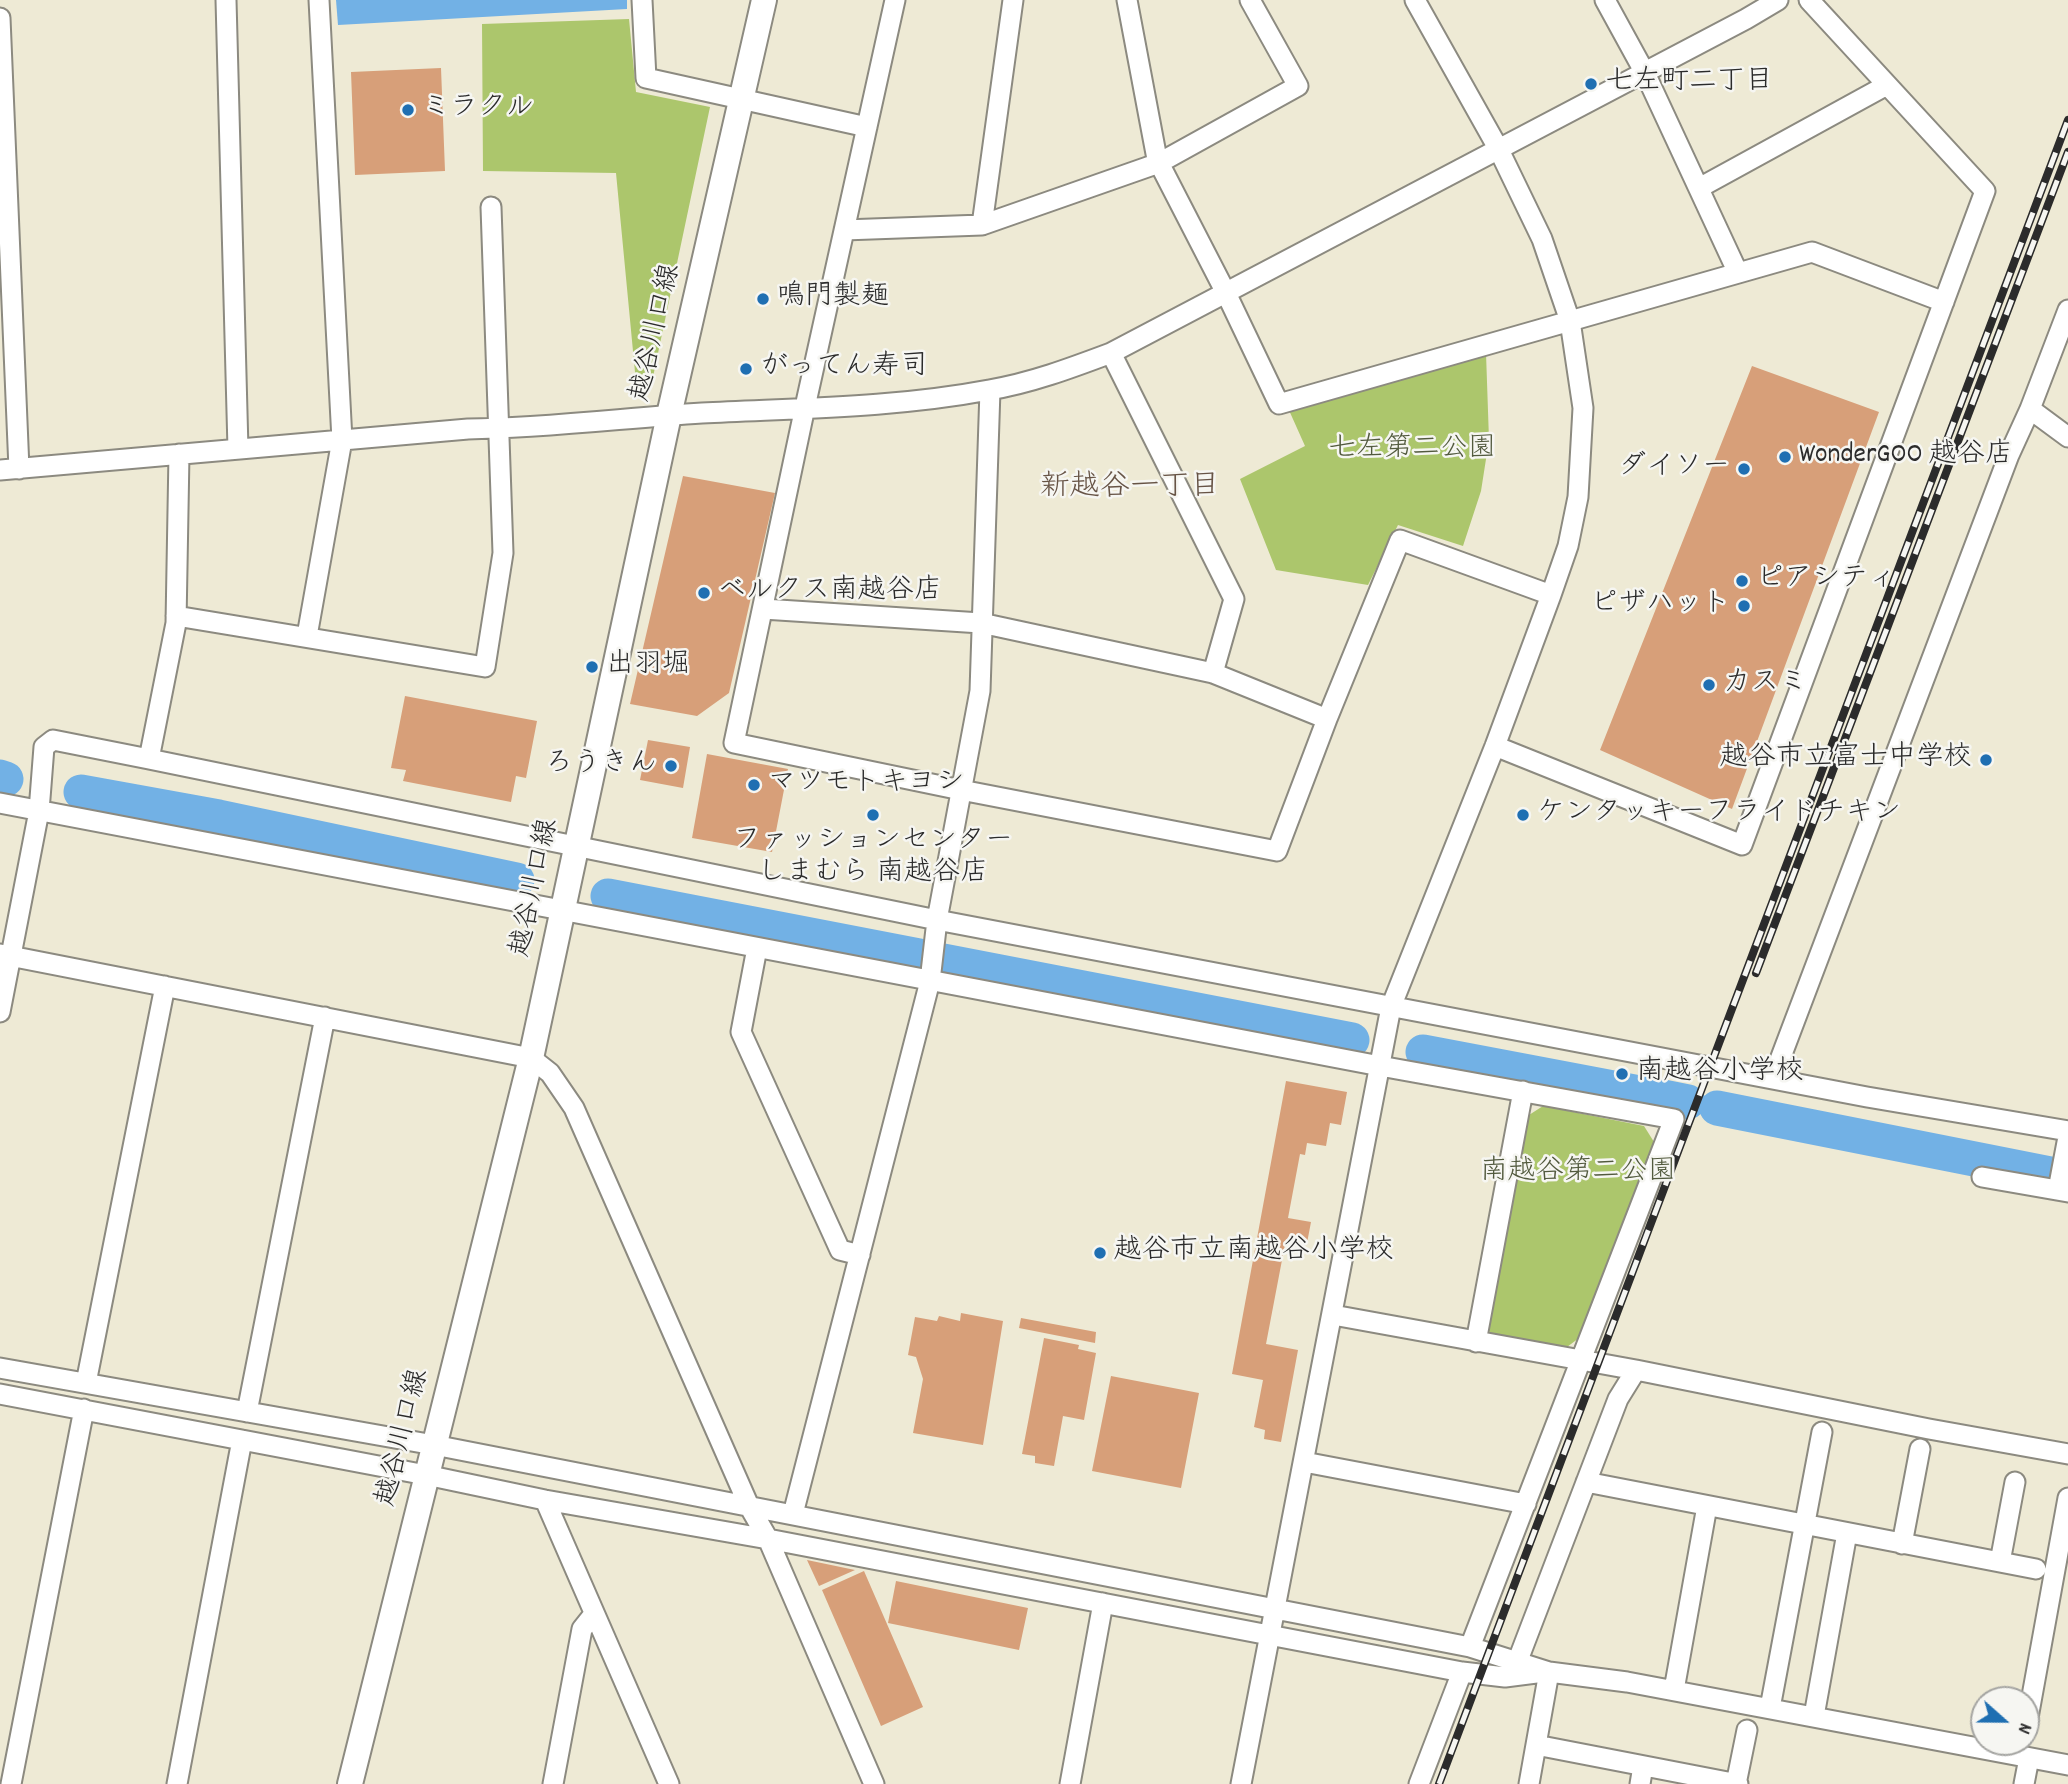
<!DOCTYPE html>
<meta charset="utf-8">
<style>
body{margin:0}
#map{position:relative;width:2068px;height:1784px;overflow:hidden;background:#eeead5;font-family:Dekko,sans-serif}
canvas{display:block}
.north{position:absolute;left:1970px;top:1686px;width:70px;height:70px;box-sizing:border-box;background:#f6f6f2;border:2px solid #a5a5a2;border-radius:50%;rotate:111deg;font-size:19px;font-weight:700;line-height:28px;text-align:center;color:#2b2b2b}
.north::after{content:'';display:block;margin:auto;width:24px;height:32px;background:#1f6fb2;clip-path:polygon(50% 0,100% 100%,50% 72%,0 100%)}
</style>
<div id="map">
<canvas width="2068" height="1784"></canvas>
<div class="north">N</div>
</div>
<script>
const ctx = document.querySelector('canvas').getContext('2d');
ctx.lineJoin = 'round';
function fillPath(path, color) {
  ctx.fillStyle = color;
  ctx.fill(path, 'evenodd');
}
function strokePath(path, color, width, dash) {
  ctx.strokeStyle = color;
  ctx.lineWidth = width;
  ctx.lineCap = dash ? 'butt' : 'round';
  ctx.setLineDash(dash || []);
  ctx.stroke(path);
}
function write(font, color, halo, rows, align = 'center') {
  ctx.font = font + ' Dekko,"Klee One",sans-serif';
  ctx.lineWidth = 5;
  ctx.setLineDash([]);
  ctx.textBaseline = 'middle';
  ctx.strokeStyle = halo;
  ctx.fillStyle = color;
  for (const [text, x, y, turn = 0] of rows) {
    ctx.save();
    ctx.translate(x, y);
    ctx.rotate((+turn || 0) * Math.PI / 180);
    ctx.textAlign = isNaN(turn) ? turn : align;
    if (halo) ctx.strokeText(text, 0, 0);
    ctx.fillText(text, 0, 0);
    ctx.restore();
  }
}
const green = new Path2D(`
 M 629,19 L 636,92 L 710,107 L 650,391 L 637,393 L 616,173 L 483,171 L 482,24 Z
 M 1486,353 L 1489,440 L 1481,491 L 1463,546 L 1398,525 L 1368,585 L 1276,570 L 1240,479 L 1305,446 L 1288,408 Z
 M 1543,1106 L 1644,1126 L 1654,1142 L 1579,1338 L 1567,1347 L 1492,1336 L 1487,1328 L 1529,1115 Z`);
const water = new Path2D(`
 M 336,0 L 627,0 L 627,9 L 338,25 Z`);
const river = new Path2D(`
 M 0,777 L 6,779
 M 81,792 L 219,817 L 517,880
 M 608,896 L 919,956
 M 943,961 L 1352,1040
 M 1423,1052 L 1650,1095
 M 1663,1097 L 1688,1102
 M 1717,1108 L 2050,1174`);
const building = new Path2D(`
 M 441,68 L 445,171 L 355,175 L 351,72 Z
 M 1752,366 L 1879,412 L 1732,809 L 1600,750 Z
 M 683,476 L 775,493 L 729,693 L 697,716 L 630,704 Z
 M 405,696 L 537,721 L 526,778 L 516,776 L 511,802 L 403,781 L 406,770 L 391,768 Z
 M 648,740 L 690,747 L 683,788 L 640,780 Z
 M 707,754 L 788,769 L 772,852 L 692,838 Z
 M 1286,1081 L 1347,1092 L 1341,1125 L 1330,1123 L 1326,1146 L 1307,1143 L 1305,1155 L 1300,1154 L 1288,1218 L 1311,1222 L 1307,1243 L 1286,1239 L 1266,1344 L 1298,1350 L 1281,1442 L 1264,1439 L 1265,1430 L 1254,1427 L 1263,1380 L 1232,1374 Z
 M 961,1313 L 1003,1321 L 983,1445 L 913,1433 L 923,1379 L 916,1357 L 908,1355 L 915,1317 L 937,1321 L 939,1316 L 960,1321 Z
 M 1021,1318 L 1096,1332 L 1095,1343 L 1019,1328 Z
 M 1044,1338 L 1079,1345 L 1078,1349 L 1096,1353 L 1084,1420 L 1063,1416 L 1054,1466 L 1035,1463 L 1035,1456 L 1022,1454 Z
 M 1111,1376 L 1199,1393 L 1181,1488 L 1092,1471 Z
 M 807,1560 L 855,1570 L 819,1586 Z
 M 864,1571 L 923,1707 L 881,1726 L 822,1590 Z
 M 896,1581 L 1028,1608 L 1019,1650 L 888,1623 Z`);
const minor = new Path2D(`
 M 226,0 L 238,449
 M 642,0 L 646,78 L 867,127
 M 895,0 L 805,407 L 734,743 L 961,790 L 1277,851 L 1327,719 L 1400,540 L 1551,595
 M 1127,0 L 1157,159 L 1226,293 L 1279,404 L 1812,252 L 1944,302
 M 1605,0 L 1645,73 L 1738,273
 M 0,18 L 19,469
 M 1699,188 L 1887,85
 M 982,225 L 1013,0
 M 844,230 L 982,225 L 1159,163 L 1298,86 L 1250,0
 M 1111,353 L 1234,599 L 1213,673
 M 2030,409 L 2068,437
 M 179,454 L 176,623 L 149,759 L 937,920 L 1867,1097 L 2068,1131
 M 0,470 L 468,429 C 546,428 624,418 702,413 C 797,408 894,408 989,390 C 1031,383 1071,368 1111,353 L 1746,19 L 1778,0
 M 763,609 L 981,623 L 1213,673 L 1327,719
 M 176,616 L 485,667 L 503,553 L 491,207
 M 307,636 L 342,440 L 319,0
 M 1495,746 L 1742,845 L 1985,191 L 1809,0
 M 0,803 L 1380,1066 L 1674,1119 L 1470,1647
 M 757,948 L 741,1032 L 840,1250 L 860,1255
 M 0,954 L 531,1058 L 550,1073 L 574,1108 L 749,1506 L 768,1539 L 874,1784
 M 0,1012 L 39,811 L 44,747 L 53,740 L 149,759
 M 1773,1078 L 2009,455 L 2030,409 L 2068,310
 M 1982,1177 L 2068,1192
 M 2058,1190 L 2068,1137
 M 1333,1315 L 1636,1370
 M 1476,1342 L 1523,1091
 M 0,1368 L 434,1445 L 1470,1647 L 1549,1672
 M 86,1383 L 165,986
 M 0,1394 L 426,1475 L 545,1500 L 768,1539 L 1462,1672 L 1505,1677 L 1544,1672
 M 247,1412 L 325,1017
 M 1304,1462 L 1526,1504
 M 1586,1482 L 2036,1569
 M 545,1500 L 669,1784
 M 793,1514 L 930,981 L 937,920 L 980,691 L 990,390
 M 1902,1544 L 1920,1449
 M 2000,1562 L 2015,1482
 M 1518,1660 L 1618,1399 L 1636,1370 L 1929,1429 L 2068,1454
 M 1674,1690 L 1707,1506
 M 1770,1708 L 1822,1432
 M 1814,1716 L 1847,1533
 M 2026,1729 L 2068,1498
 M 1536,1745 L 1738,1784
 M 11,1784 L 84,1409
 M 177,1784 L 242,1440
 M 553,1784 L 582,1629 L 594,1614
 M 1070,1784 L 1103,1603
 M 1241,1784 L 1391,1007 L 1495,746 L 1551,595 L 1568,546 L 1578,497 L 1583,408 L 1570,321 L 1542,239 L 1498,148 L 1415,0
 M 1419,1784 L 1462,1672
 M 1529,1784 L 1549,1672 L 1627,1682 L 2068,1765
 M 1640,1784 L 1643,1766
 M 1736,1784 L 1747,1730
 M 2024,1784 L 2029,1758`);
const major = new Path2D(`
 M 350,1784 L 531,1058 L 669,415 L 764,0`);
const rail = new Path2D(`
 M 1756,973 L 2068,152
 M 1439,1784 L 2068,120`);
const markers = [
 [1591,84,7,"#1f6fb2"],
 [408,110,7,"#1f6fb2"],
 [763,299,7,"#1f6fb2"],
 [746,369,7,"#1f6fb2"],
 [1785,457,7,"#1f6fb2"],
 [1744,469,7,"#1f6fb2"],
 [1742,581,7,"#1f6fb2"],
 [704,593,7,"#1f6fb2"],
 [1744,606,7,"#1f6fb2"],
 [592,667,7,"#1f6fb2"],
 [1709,685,7,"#1f6fb2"],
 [1986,760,7,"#1f6fb2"],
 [671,766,7,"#1f6fb2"],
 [754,785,7,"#1f6fb2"],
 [873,815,7,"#1f6fb2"],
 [1523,815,7,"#1f6fb2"],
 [1622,1074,7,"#1f6fb2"],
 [1100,1253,7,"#1f6fb2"]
];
const poiNames = [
 ["七左町二丁目",1605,84],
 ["ミラクル",422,110],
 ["鳴門製麺",777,299],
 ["がってん寿司",760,369],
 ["WonderGOO 越谷店",1799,457],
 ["ダイソー",1730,469,"right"],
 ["ピアシティ",1756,581],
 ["ベルクス南越谷店",718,593],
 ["ピザハット",1730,606,"right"],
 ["出羽堀",606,667],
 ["カスミ",1723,685],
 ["越谷市立富士中学校",1972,760,"right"],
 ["ろうきん",657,766,"right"],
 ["マツモトキヨシ",768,785],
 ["ケンタッキーフライドチキン",1537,815],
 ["ファッションセンター",873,843,"center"],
 ["しまむら 南越谷店",873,875,"center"],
 ["南越谷小学校",1636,1074],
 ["越谷市立南越谷小学校",1114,1253]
];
const streetNames = [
 ["越谷川口線",658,333,-77],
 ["越谷川口線",537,888,-78],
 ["越谷川口線",405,1438,-76]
];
const parkNames = [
 ["七左第二公園",1412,451],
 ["南越谷第二公園",1578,1174]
];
const neighbourhoodNames = [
 ["新越谷一丁目",1130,490]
];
fillPath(green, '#acc66c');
fillPath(water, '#72b1e5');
strokePath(river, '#72b1e5', 35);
fillPath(building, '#d79f79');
strokePath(minor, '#8c8a80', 23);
strokePath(major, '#8c8a80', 28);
strokePath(minor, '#fff', 19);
strokePath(major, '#fff', 24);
strokePath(rail, '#2b2b2b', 8);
strokePath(rail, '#f6f6f2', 5, [16]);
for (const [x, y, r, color] of markers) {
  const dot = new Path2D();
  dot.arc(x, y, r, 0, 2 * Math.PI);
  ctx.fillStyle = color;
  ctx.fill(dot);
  strokePath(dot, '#f6f6f2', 2.5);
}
write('28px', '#2b2b2b', '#f6f6f2', poiNames, 'left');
write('28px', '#2b2b2b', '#f6f6f2', streetNames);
write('28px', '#525a3e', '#f6f6f2', parkNames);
write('30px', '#675446', '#f6f6f2', neighbourhoodNames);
</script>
